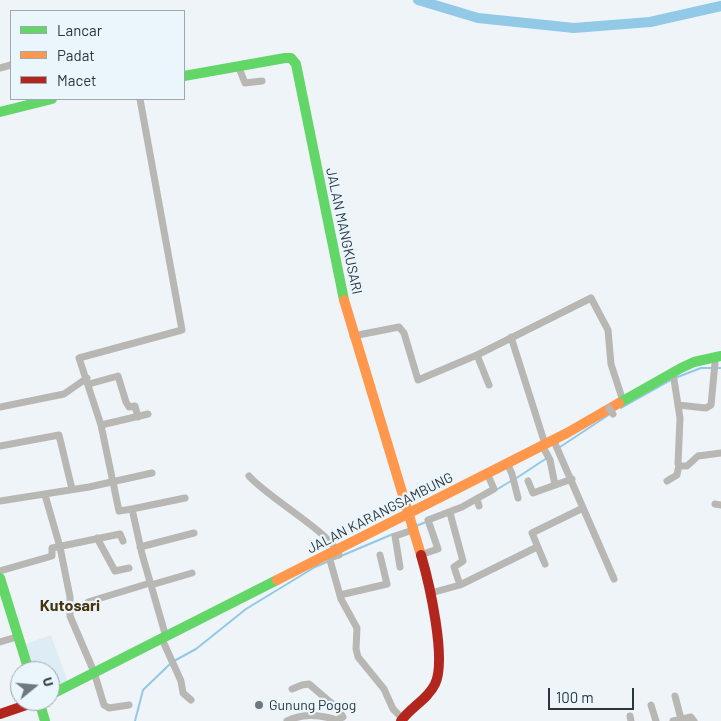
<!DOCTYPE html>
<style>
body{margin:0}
#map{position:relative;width:721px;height:721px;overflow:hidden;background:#eef4f8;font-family:Barlow,sans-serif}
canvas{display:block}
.legend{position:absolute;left:10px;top:10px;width:175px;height:90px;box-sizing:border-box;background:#eaf5fc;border:1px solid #9da8af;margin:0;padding:6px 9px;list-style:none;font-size:15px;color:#2a353c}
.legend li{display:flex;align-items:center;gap:10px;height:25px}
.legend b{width:25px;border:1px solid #9da8af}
.north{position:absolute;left:10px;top:661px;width:50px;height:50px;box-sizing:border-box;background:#eaf5fc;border:1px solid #9da8af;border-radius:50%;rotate:73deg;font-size:14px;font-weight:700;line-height:20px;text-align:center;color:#2a353c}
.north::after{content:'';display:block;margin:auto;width:18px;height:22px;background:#6f787e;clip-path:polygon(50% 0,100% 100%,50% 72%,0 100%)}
.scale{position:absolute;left:548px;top:688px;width:86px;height:22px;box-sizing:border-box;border:2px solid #2a353c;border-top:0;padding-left:6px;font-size:15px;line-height:18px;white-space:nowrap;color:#2a353c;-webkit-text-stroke:4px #eaf5fc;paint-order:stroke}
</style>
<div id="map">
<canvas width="721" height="721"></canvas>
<ul class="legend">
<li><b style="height:6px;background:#63d668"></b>Lancar</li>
<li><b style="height:6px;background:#ff974d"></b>Padat</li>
<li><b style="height:6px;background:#b3261e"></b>Macet</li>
</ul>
<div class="north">U</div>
<div class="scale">100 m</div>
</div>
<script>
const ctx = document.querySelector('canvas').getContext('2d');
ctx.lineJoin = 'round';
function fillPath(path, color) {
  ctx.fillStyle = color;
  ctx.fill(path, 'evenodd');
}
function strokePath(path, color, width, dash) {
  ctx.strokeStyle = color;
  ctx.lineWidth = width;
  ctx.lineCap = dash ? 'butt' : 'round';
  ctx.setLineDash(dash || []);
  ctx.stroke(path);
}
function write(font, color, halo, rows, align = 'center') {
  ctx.font = font + ' Barlow,sans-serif';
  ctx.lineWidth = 4.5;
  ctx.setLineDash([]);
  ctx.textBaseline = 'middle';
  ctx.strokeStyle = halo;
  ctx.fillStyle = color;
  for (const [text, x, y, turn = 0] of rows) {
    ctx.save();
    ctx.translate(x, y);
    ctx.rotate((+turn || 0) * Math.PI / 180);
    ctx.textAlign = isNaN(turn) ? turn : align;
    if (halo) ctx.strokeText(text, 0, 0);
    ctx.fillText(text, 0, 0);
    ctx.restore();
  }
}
const built = new Path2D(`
 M 51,635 L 69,685 L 50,695 L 50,671 L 29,671 L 20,646 Z`);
const stream = new Path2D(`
 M 675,378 L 701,368 L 721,368
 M 621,408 L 671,380
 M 560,447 L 610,414
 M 515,479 L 547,458
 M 496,490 L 511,481
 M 416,526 L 426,522
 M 174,661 L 196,649 L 246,609 L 315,567 L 393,534
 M 135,721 L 143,690 L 170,664`);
const river = new Path2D(`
 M 418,0 L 478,18 L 574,28 L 650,22 L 721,6`);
const street = new Path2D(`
 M 0,68 L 11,65
 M 239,68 L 245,83 L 262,81
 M 353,336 L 399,327 L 404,333 L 418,380 L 477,355 L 591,298 L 608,330 L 611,364 L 623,401
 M 511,337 L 545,444
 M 477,355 L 489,385
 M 673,373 L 680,418 L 678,464 L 680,466 L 687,466 L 698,456 L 721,453
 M 89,384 L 118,376 L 126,402 L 129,407 L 135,406 L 138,417
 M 678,405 L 706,408 L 711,405 L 715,363
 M 0,407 L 64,394 L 87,378
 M 148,414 L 101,425 L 119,511 L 132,509 L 142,554 L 166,637
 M 101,425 L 79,358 L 182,330 L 140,99
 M 553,439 L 614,579
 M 542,445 L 550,460 L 555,485
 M 0,446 L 59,435 L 72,489
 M 507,463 L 512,474 L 518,498
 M 249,476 C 268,498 333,534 339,555 L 331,557 L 330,560 L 341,599 L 357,628 L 356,649 L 358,657 L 384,689 L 393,709 L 402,718
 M 528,481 L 533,493 L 572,479
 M 667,481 L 677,475 L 679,465
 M 45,495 L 60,547 L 70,597 L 70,616 L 94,672 L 104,705 L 109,708 L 129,705
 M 477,499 L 479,506
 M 0,501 L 89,487 L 152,473
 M 715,504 L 721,505
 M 132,509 L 185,498
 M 450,513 L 463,561 L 454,567 L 460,585
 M 97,538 L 115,571 L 129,568
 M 140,547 L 194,533
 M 423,554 L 438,549 L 428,520 L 462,507 L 494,489 L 487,473
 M 545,564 L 532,533 L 583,508
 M 400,567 L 395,536 L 413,530
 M 0,571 L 52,556 L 52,548 L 120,534 L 123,541
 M 151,585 L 192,573
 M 431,593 L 460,585 L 537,547
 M 340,595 L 387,584 L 380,555
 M 88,602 L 150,583
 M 162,639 L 181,681 L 183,693 L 191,700
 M 0,642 L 17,637
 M 675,696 L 681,719
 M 651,705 L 656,721
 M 630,716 L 631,721
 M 287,721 C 303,713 321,715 337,720 L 343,717 L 337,708 L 309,684 L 302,685 L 292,689
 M 673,721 L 691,717 L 694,721`);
const fast = new Path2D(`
 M 184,76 L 285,58 L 291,58 L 296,64 L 344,300
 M 0,112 L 52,99
 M 619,403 L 681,368 L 694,362 L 721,356
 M 0,578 L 29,671
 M 50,695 L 277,580
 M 39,701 L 45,721`);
const slow = new Path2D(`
 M 344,300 L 421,555
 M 277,580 L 567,433 L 619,403`);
const jam = new Path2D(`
 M 0,714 L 38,701
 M 401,721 C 410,708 428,699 435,684 C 447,660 429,582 421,555`);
const streetBridge = new Path2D(`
 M 609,408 L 613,414`);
const markers = [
 [259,705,5,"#6f787e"]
];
const streetNames = [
 ["JALAN MANGKUSARI",344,231,78],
 ["JALAN KARANGSAMBUNG",380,513,-27]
];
const poiNames = [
 ["Gunung Pogog",269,705]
];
const quarterNames = [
 ["Kutosari",70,606]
];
fillPath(built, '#ddecf5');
strokePath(stream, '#91c9e7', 2);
strokePath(river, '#91c9e7', 10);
strokePath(street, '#b8b7b4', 7);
strokePath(fast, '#63d668', 10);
strokePath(slow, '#ff974d', 10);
strokePath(jam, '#b3261e', 10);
strokePath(streetBridge, '#b8b7b4', 7);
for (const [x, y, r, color] of markers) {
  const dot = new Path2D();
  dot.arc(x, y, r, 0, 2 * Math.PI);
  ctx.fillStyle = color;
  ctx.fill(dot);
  strokePath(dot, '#eaf5fc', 2);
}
write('14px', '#2a353c', '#eaf5fc', streetNames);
write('14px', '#2a353c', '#eaf5fc', poiNames, 'left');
write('bold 16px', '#47320c', '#eaf5fc', quarterNames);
</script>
